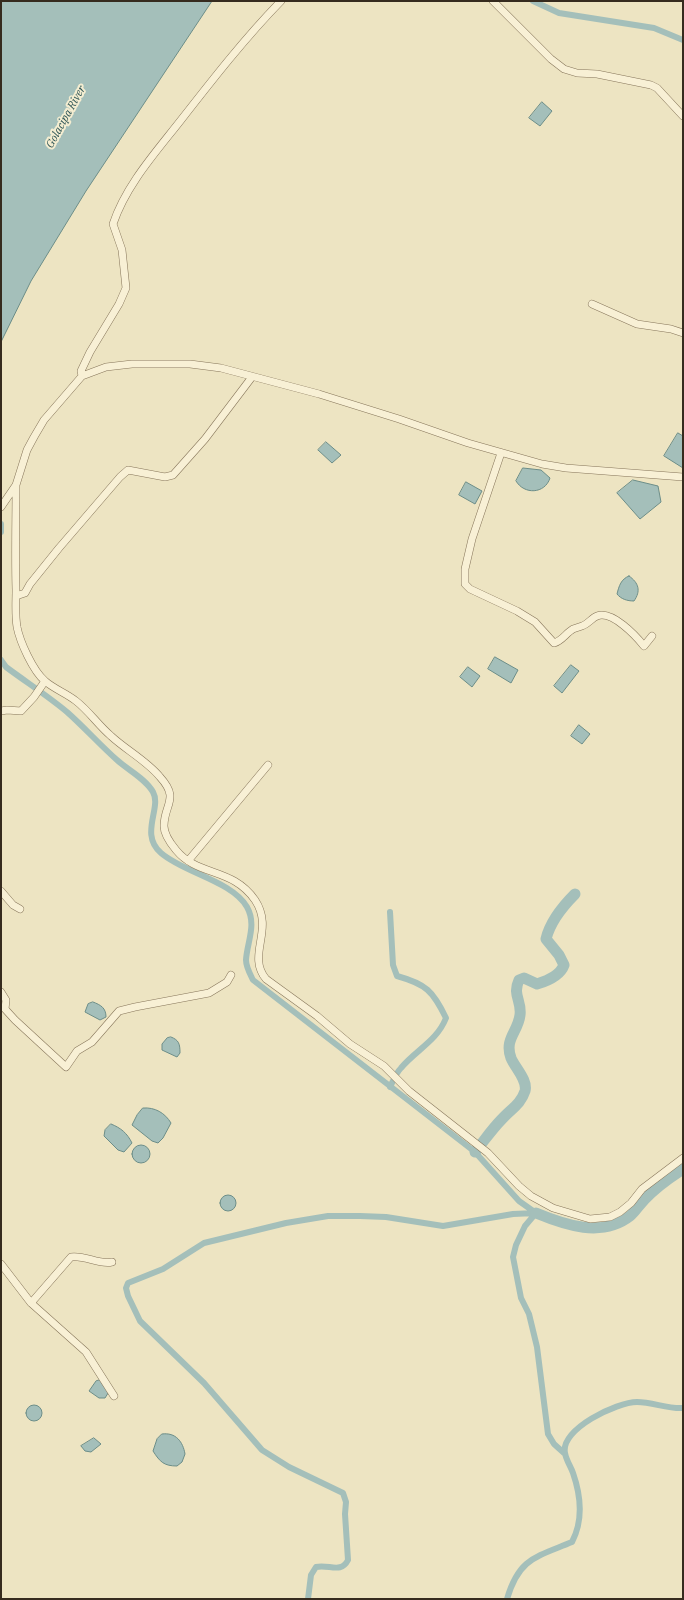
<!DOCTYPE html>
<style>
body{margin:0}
#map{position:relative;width:684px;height:1600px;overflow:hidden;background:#ede4c2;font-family:"IBM Plex Serif",serif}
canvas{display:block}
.frame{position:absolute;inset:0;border:2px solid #362b1e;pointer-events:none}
</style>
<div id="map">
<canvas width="684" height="1600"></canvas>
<div class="frame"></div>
</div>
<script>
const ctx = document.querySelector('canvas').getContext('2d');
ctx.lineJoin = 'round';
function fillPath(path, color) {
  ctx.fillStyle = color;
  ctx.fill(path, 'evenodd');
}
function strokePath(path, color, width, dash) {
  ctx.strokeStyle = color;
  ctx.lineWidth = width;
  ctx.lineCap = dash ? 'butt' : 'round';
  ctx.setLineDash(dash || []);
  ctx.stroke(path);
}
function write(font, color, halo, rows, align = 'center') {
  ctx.font = font + ' "IBM Plex Serif",serif';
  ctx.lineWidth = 4;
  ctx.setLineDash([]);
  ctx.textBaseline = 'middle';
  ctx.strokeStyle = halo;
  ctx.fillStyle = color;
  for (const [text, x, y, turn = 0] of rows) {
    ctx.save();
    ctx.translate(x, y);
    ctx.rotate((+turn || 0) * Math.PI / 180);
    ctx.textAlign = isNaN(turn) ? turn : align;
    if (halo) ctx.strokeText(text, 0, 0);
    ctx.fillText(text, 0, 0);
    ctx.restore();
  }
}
const water = new Path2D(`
 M 1,1 L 212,1 L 86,191 L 31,281 L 1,342 Z
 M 542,102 L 552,111 L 540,126 L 529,118 Z
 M 678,433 L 683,436 L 683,468 L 664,456 Z
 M 326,442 L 341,455 L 332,463 L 318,450 Z
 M 523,468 L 541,470 L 550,478 C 545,494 524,495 516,481 Z
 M 633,480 L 658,486 L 661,502 L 640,519 L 617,493 Z
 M 466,482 L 482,491 L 475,504 L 459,495 Z
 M 629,576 C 639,583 641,591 634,601 C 627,601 621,599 617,594 C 619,586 621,579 629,576 Z
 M 495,657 L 518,670 L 511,683 L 488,669 Z
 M 571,665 L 579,671 L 562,693 L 554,686 Z
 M 468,667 L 480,676 L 472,687 L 460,677 Z
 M 579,725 L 590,734 L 582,744 L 571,736 Z
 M 93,1002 C 101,1005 106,1008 106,1017 L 100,1020 L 85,1012 L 88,1004 Z
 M 171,1037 C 179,1040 180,1044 180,1053 L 177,1057 L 162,1050 L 162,1044 L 167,1038 Z
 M 143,1108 C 155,1107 165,1113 171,1123 L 163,1138 L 158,1143 L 152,1141 L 132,1125 L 137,1115 Z
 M 111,1124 C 121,1128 127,1133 132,1143 L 124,1152 L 118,1150 L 104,1136 L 105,1130 Z
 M132 1154a9 9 0 1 1 18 0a9 9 0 1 1-18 0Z
 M220 1203a8 8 0 1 1 16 0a8 8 0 1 1-16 0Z
 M 101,1380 L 110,1390 L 105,1398 L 99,1398 L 89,1391 L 96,1381 Z
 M26 1413a8 8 0 1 1 16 0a8 8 0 1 1-16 0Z
 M 162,1434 C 176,1432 183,1442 185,1454 L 182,1462 L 177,1466 C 164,1466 160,1462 153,1451 L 157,1439 Z
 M 94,1438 L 101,1444 L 91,1452 L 85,1451 L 81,1446 Z`);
const canal = new Path2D(`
 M 533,1 L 559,13 L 654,28 L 683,40
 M 1,524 L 1,532
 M 1,660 L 6,667 C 26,682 48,696 67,712 C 84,727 100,745 117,760 C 128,770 146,779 153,792 C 162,808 139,834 161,853 C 184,873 232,881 247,907 C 257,925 247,942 246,960 C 246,967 250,974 253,980 L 475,1152 L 519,1201 L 536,1213 L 525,1226 L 516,1245 L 513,1257 L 521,1298 L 529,1314 L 537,1347 L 548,1434 L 554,1444 L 564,1453
 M 390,912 L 393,965 L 397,976 C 426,984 433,991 446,1018 C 437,1041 416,1050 401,1068 C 396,1073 393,1081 390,1087
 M 308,1599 L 311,1575 L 316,1567 C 329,1564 341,1574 348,1560 L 345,1514 L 346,1502 L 343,1493 L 289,1467 L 262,1450 L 204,1383 L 140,1321 L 128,1296 L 126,1288 L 128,1283 L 163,1269 L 204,1243 L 286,1223 L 328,1216 L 360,1216 L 386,1217 L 443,1226 L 513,1214 L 536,1213
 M 507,1599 C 519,1558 536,1557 572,1542 C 583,1521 581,1496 573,1473 C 571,1467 566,1460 565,1453 C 560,1429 617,1402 637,1402 C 653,1402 667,1409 683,1408`);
const river = new Path2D(`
 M 475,1152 C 484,1141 492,1129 502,1119 C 511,1109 521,1104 525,1091 C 528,1080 515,1068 511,1058 C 504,1039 518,1032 520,1015 C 522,1001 512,995 519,980 L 524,978 L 537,984 C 547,981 560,976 564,965 L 559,955 L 546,939 C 550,922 562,907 575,894
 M 536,1213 C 565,1225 602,1238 630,1216 C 635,1212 639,1205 644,1200 C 655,1188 669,1178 683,1169`);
const minor = new Path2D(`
 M 493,1 L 551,59 L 564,69 L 577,73 L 597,74 L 651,85 L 657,88 L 683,116
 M 592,304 L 637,324 L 671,329 L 683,333
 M 82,376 L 81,371 L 90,352 L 119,304 L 126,288 L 122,250 L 113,224 C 126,185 156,152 181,120 C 213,79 245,38 281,1
 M 501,453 L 472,539 L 465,569 L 465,584 L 470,589 L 517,611 L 535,622 L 554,643 C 562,641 566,633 573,629 C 576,628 579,627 582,626 C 588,624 592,618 597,616 C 612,610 636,636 644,646 L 652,636
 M 16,485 C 16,520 15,555 16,590 C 16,602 15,615 17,627 C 20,642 33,671 45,681 C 54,689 66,693 76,701 C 89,711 98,725 111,736 C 126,750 147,761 160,777 C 180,799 164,804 164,826 C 164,835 171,844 176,850 C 198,877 232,867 255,900 C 275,930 246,955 266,979 L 317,1016 L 350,1044 L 384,1066 L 409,1091 L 488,1153 L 519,1186 L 531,1196 L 553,1208 L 590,1219 L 610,1217 L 620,1212 L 631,1203 L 642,1189 L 683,1158
 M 1,507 L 16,485 L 27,450 L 34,437 L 44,420 L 82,376 L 106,367 L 132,364 L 190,364 L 221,368 L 319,394 L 399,419 L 468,443 L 542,464 L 566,468 L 683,477
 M 16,596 L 25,593 L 30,584 L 59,548 L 120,477 L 128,470 L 165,477 L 173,475 L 205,439 L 252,377
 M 1,711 L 7,710 L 21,711 L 34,697 L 45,681
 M 188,861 L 268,765
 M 1,891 L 13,905 L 20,909
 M 1,992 L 6,1000 L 5,1009 L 15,1020 L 66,1067 L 77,1051 L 92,1042 L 119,1011 L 135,1007 L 209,993 L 227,982 L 231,975
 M 1,1264 L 31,1303 L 86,1352 L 114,1396
 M 31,1303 L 71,1257 C 85,1255 99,1265 112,1262`);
const waterNames = [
 ["Golacipa River",66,117,-61]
];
fillPath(water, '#a4bfba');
strokePath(water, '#6c8d88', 1);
strokePath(canal, '#a4bfba', 6);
strokePath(river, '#a4bfba', 11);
strokePath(minor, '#86755a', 8);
strokePath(minor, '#f8f0d5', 7);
write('italic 11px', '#2d5455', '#f4edd1', waterNames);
</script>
